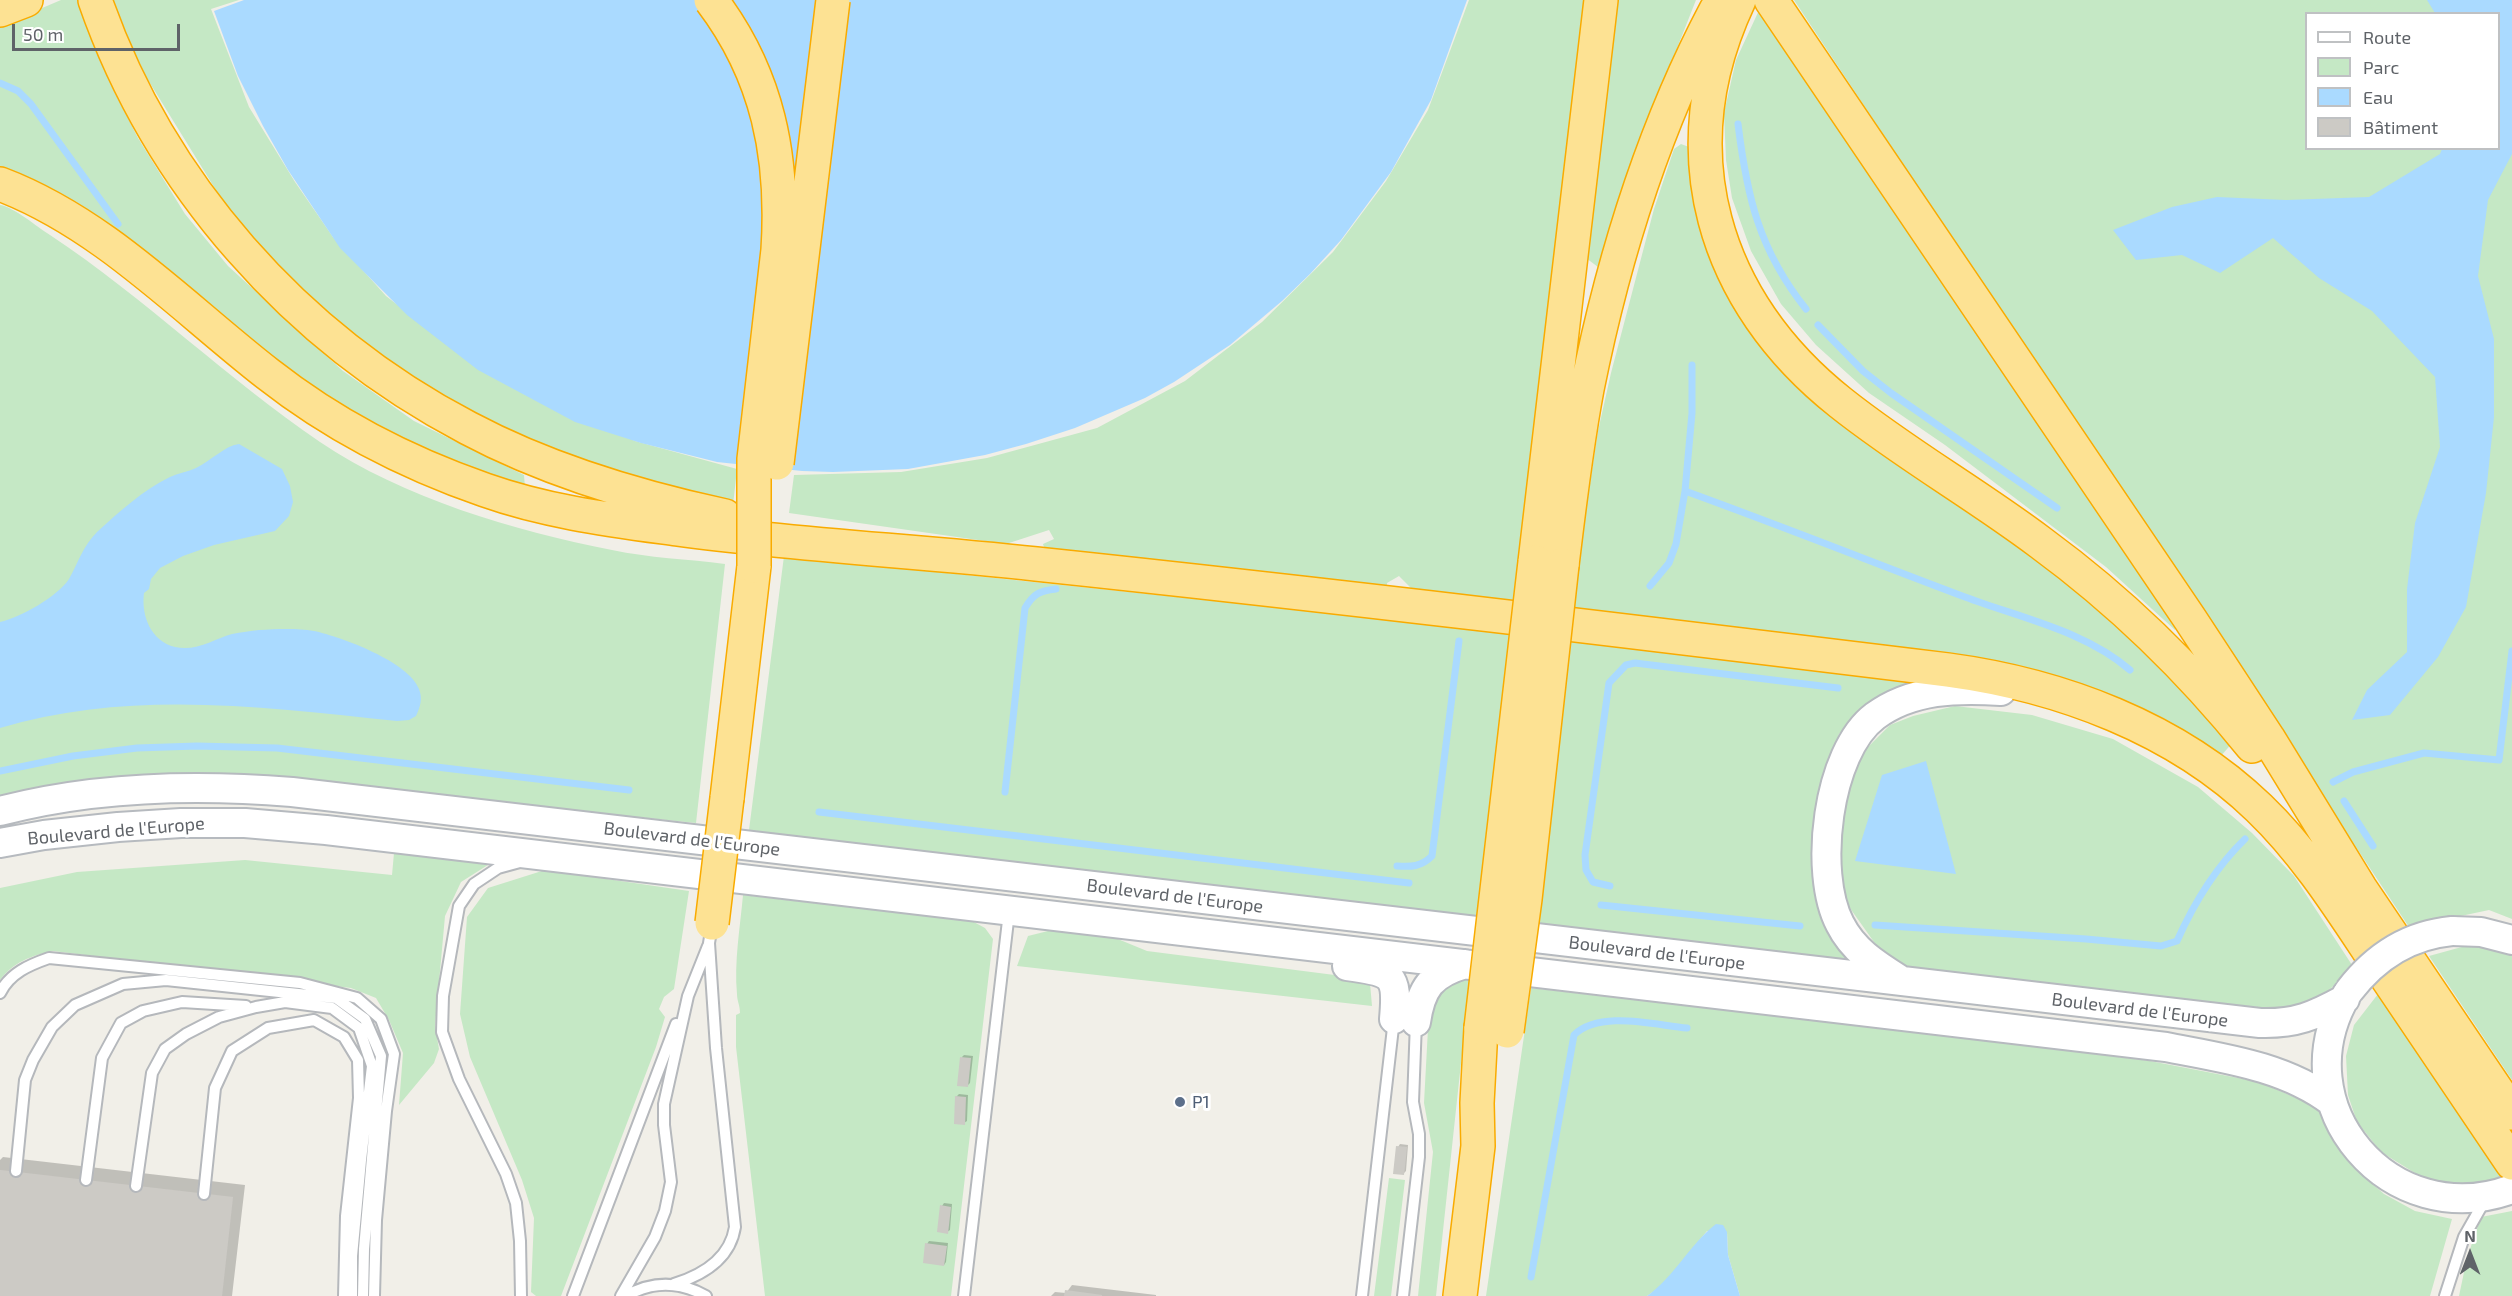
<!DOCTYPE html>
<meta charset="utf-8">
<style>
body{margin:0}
#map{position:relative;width:2512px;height:1296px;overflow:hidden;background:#f1efe8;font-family:"Exo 2",sans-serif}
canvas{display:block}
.legend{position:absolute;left:2305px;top:12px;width:195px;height:138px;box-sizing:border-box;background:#fff;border:2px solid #bfc1c3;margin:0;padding:8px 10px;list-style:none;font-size:18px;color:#5f6368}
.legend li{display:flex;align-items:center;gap:12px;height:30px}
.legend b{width:30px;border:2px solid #bfc1c3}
.north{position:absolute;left:2440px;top:1224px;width:60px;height:60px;-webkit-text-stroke:4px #fff;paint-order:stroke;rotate:0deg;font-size:16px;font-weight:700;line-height:24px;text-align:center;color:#5f6368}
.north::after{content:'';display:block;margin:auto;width:21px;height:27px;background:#5f6368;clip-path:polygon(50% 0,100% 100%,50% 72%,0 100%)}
.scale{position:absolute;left:12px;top:24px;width:168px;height:27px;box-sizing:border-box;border:3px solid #5f6368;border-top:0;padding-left:8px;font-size:18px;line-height:21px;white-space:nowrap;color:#5f6368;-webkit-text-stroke:4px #fff;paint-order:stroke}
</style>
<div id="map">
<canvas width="2512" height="1296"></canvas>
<ul class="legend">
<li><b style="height:8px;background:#fff"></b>Route</li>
<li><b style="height:16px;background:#c5e8c5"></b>Parc</li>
<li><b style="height:16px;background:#aadaff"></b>Eau</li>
<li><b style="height:16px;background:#cccac5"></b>Bâtiment</li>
</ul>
<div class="north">N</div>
<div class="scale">50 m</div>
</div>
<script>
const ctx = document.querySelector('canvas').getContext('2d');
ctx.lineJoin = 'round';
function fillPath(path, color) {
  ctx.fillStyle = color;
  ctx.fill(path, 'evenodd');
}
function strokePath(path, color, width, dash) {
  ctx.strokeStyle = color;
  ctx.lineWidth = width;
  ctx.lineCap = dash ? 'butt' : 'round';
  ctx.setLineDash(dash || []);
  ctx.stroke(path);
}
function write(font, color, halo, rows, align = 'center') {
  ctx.font = font + ' "Exo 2",sans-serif';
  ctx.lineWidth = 6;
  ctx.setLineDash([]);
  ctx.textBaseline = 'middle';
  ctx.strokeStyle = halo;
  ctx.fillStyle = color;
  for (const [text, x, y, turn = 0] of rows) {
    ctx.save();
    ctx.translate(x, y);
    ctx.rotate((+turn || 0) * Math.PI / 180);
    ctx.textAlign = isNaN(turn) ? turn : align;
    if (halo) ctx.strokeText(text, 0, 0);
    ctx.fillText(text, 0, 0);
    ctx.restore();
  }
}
const green = new Path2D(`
 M 61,0 L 77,0 L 115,93 L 138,138 L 185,214 L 228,266 L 343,371 L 414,421 L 524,475 L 525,488 L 410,447 L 331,405 L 48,189 L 0,167 L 0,26 Z
 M 113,0 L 239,0 L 211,9 L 249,107 L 295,182 L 333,237 L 386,296 L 456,350 L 635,441 L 737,469 L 733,505 L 559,454 L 463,409 L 388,366 L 305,298 L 235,221 L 140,67 Z
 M 1469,0 L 1584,0 L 1529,469 L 1517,603 L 1414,591 L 1399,576 L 1387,583 L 1387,588 L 1046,553 L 1043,544 L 1054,539 L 1049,530 L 1006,544 L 789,513 L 794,475 L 901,472 L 987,458 L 1097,428 L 1185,381 L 1262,322 L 1333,252 L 1386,181 L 1428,110 Z
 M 1617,0 L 1696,0 L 1644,132 L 1602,270 L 1586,258 Z
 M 1794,0 L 2512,0 L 2512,919 L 2489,910 L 2409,927 ZM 2306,14 L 2498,14 L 2498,148 L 2306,148 Z
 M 1761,6 L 2178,623 L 2175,630 L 2106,567 L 1945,445 L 1869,393 L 1816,345 L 1781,304 L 1751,251 L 1732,198 L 1726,160 L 1724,113 L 1736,60 Z
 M 1681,144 L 1689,147 L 1693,155 L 1722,279 L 2069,579 L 2235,740 L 2219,758 L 2175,728 L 1571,608 L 1598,431 L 1611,373 L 1654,209 L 1674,149 Z
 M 0,205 C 14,207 37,227 50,235 C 145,298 226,378 320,442 C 403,498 515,531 612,550 C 649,558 688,559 725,564 L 696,823 L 263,779 L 0,798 Z
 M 784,556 L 1513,632 L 1479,920 L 749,830 Z
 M 1568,640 L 1918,681 L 1865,707 L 1839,734 L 1823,785 L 1816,854 L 1817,907 L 1831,933 L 1855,961 L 1534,924 Z
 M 1955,706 L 2032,715 L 2113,739 L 2198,787 L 2252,833 L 2294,876 L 2352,965 L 2318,1003 L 2278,1009 L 1938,976 L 1896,967 L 1879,949 L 1847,904 L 1834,857 L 1854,761 L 1890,725 L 1913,716 Z
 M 394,853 L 491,863 L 461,882 L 445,916 L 435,1026 L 439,1049 L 434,1063 L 399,1105 L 403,1053 L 389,1020 L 376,998 L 351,988 L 53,951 C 30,956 14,962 0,980 L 0,888 L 77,872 L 245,860 L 392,875 Z
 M 545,870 L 689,891 L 674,989 L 664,997 L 659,1009 L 665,1017 L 656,1047 L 561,1296 L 536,1296 L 531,1292 L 534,1218 L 522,1180 L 470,1057 L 460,1014 L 467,917 L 488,888 Z
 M 743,895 L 972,921 L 985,928 L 993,939 L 951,1296 L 765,1296 L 736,1047 L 736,1015 L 740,1013 C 740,1005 737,1001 737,994 C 734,962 740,928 743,895 Z
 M 1052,930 L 1108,935 L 1147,951 L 1358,978 L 1370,983 L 1372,1006 L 1017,966 L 1028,936 Z
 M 2469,945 L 2502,951 L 2512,956 L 2512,1080 L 2429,956 Z
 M 1461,979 L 1470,979 L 1436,1296 L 1418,1296 L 1433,1152 L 1424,1103 L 1429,1010 C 1434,994 1446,983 1461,979 Z
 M 1531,988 L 1920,1032 L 2150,1061 L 2259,1082 L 2308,1103 L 2327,1118 L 2337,1141 L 2357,1170 L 2384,1194 L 2415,1211 L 2452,1219 L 2430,1296 L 1740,1296 L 1728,1255 L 1727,1232 L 1707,1231 L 1664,1284 L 1647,1296 L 1486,1296 Z
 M 2378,994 L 2503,1177 L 2473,1188 L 2431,1183 L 2381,1152 L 2357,1122 L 2348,1095 L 2346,1056 L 2354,1025 Z
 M 1389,1178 L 1405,1180 L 1391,1296 L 1374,1296 Z
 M 2512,1211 L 2512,1296 L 2459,1296 L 2467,1258 L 2481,1217 Z`);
const water = new Path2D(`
 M 244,0 L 1467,0 L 1431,100 L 1391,172 L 1341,240 L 1310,274 L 1282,301 L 1230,345 L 1174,382 L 1145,398 L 1075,428 L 1026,444 L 985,455 L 908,469 L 833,472 L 802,471 L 717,462 L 641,443 L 575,422 L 478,370 L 407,315 L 340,248 L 288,170 L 263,126 L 238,76 L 214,11 Z
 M 2427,0 L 2512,0 L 2512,154 L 2488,200 L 2478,276 L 2494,339 L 2494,417 L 2486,493 L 2466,607 L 2438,657 L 2390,715 L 2352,720 L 2367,690 L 2407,652 L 2407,589 L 2415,523 L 2440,447 L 2435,377 L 2372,311 L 2319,278 L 2273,238 L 2220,273 L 2182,255 L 2136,260 L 2113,230 L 2172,207 L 2217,197 L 2286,200 L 2369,197 L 2440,154 L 2442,149 L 2498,148 L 2498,14 L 2435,13 Z
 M 239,444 L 282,469 L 290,486 L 293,502 L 289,516 L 275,531 L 214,545 L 183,556 L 160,568 L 151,579 L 149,589 L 144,593 C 141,616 151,641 175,647 C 196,652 214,639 232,634 C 241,632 251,631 259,630 C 277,629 297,628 314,631 C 342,637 409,662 419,689 C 423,699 420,707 416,716 L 409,720 L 397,721 C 266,707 129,689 0,728 L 0,622 C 21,617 57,597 69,579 C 78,563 83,546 97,532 C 119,512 143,490 170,477 C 178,473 188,472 196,468 C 211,461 224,446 239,444 Z
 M 1926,761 L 1956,874 L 1855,861 L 1882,775 Z
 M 1716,1224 L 1723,1225 L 1727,1232 L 1728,1255 L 1740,1296 L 1647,1296 C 1675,1276 1689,1245 1716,1224 Z`);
const shadow = new Path2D(`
 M 964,1055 L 973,1056 L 970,1083 L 968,1085 L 962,1057 Z
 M 959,1094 L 968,1095 L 967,1121 L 964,1123 L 956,1097 Z
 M 1400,1144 L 1408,1145 L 1406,1171 L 1403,1174 L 1398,1147 Z
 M 3,1157 L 245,1185 L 232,1296 L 0,1296 L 0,1160 Z
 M 944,1203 L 952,1204 L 950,1230 L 947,1232 L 942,1206 Z
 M 929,1241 L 948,1243 L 946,1262 L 944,1265 L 927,1244 Z
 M 1072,1285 L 1156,1295 L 1156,1296 L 1051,1296 L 1055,1292 L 1066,1293 Z`);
const stream = new Path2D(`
 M 0,83 L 18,91 L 31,104 L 118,224
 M 1738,124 C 1747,197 1759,250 1806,309
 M 1818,325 L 1863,371 L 1891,393 L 2057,508
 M 1692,365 L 1692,413 L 1685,491 C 1779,525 1872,562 1965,597 C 2021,618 2085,631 2130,670
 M 1650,586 L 1669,563 L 1676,544 L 1685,491
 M 0,771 L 73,756 L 137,748 L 197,746 L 277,748 L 629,790
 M 2333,782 L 2353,772 L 2424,753 L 2499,760 L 2512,651
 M 1005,792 L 1025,608 C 1034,593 1040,591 1056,589
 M 2344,801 L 2373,846
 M 819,812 L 1409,883
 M 1397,866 C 1411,867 1421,867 1432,856 L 1459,641
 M 1610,886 L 1593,882 L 1586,870 L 1585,855 L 1609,683 L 1626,665 L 1635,663 L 1838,688
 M 1601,905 L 1800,926
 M 1875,925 L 2086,939 L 2161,946 L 2177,941 C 2194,903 2215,868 2245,839
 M 1531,1277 L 1574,1035 C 1600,1010 1654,1025 1687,1028`);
const building = new Path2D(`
 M 960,1057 L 971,1058 L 968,1087 L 957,1086 Z
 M 955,1096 L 966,1097 L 965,1125 L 954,1124 Z
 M 1396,1146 L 1407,1147 L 1404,1175 L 1393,1174 Z
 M 0,1170 L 233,1197 L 222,1296 L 0,1296 Z
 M 940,1205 L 951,1207 L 948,1234 L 937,1232 Z
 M 925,1243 L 947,1246 L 944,1266 L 923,1263 Z
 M 1065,1290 L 1102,1295 L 1102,1296 L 1064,1296 Z`);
const service = new Path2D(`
 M 520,862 L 498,868 L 474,884 L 459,906 L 443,996 L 442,1032 L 459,1079 L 506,1174 L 516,1203 L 520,1241 L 521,1296
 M 0,993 C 10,973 29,965 49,958 L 300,983 L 357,998 L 381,1019 L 394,1054 L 386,1111 L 376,1220 L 374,1296
 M 16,1171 L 25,1080 L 33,1060 L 52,1027 L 75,1005 L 123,984 L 166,980 L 336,998 L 365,1019 L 381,1056 L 364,1249 L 363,1296
 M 86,1180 L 102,1058 L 121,1023 L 143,1011 L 182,1002 L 246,1006
 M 136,1186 L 152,1073 L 165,1049 L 186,1034 L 219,1017 L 256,1007 L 285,1002 L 332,1008 L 359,1028 L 372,1066 L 361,1160 L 352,1256 L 352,1296
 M 204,1194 L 215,1088 L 232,1051 L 268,1028 L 314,1020 L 344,1037 L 358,1060 L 359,1098 L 346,1216 L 344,1296
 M 674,1284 C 703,1275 730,1259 735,1227 L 716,1048 L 709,943 L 712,925
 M 573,1296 L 676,1024
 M 621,1296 L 655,1237 L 665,1211 L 671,1182 L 664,1125 L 664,1104 L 688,996 L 708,946
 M 626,1296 C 652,1281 679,1281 706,1296
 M 964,1296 L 1009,912
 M 1362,1296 L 1394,1019
 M 1403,1296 L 1419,1157 L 1419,1134 L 1413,1102 L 1416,1022
 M 2445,1296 L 2464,1237 L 2485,1200`);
const secondary = new Path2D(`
 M 0,811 C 95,786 195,784 292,792 L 2260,1023 C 2296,1024 2314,1016 2345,999
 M 0,843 L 44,835 L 118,827 L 181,823 L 245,823 L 326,830 L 2166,1047 C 2222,1058 2285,1066 2332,1102
 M 2452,931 L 2481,932 L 2512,940
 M 1347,966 C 1393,972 1398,974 1394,1019
 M 1899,979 C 1875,964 1853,950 1840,924 C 1813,873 1827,752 1875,716 C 1912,689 1957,688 2001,691
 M 2347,994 C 2280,1106 2391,1234 2512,1189
 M 1416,1022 C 1421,988 1431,974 1465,964`);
const motorway = new Path2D(`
 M 95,0 C 159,184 296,338 468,428 C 547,470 637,497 725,516
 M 1739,0 C 1668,151 1712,301 1841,403 C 1905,454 1976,494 2041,543 C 2120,601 2190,669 2252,746
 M 1771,0 L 2190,619 L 2268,738 L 2360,888 L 2512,1113
 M 0,10 L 26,0
 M 0,184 C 103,223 183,308 268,374 C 333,425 407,463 485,490 C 547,512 612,520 677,529 C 796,545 917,551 1036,564 C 1340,596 1644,633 1948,670 C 2060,685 2176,728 2259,808 C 2306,853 2341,909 2377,963 C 2422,1030 2467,1097 2512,1163
 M 1535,562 L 1601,0
 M 1562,565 C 1569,507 1576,447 1587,389 C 1613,259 1654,127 1716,10
 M 727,798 L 754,566
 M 1460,1296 L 1478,1146 L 1477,1103 L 1481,1028`);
const secondaryBridge = new Path2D(`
 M 2349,991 C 2375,957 2409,935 2452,931`);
const motorwayBridge = new Path2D(`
 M 711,0 C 768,75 784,157 778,250 L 754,459 L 754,566
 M 777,463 L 833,0
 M 712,923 L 727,798
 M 1481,1028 L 1535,562
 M 1507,1031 L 1525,899 L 1562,565`);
const markers = [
 [1180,1102,6,"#5c6f8a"]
];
const streetNames = [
 ["Boulevard de l'Europe",116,831,-5],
 ["Boulevard de l'Europe",692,839,7],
 ["Boulevard de l'Europe",1175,896,7],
 ["Boulevard de l'Europe",1657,953,7],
 ["Boulevard de l'Europe",2140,1010,7]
];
const serviceNames = [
 ["P1",1192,1102]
];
fillPath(green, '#c5e8c5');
fillPath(water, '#aadaff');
fillPath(shadow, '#0003');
strokePath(stream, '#aadaff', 7);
fillPath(building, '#cccac5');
strokePath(service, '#b5b8bc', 14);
strokePath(secondary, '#b6babf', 32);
strokePath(motorway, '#f9ab00', 36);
strokePath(service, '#fff', 10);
strokePath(secondary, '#fff', 28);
strokePath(motorway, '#fde293', 33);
strokePath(secondaryBridge, '#b6babf', 32, []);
strokePath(motorwayBridge, '#f9ab00', 36, []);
strokePath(secondaryBridge, '#fff', 28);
strokePath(motorwayBridge, '#fde293', 33);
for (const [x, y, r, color] of markers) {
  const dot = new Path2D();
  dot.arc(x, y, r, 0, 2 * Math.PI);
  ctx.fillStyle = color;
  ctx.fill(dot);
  strokePath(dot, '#fff', 2);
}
write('18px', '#5f6368', '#fff', streetNames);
write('18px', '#4e5e75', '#fff', serviceNames, 'left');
</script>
